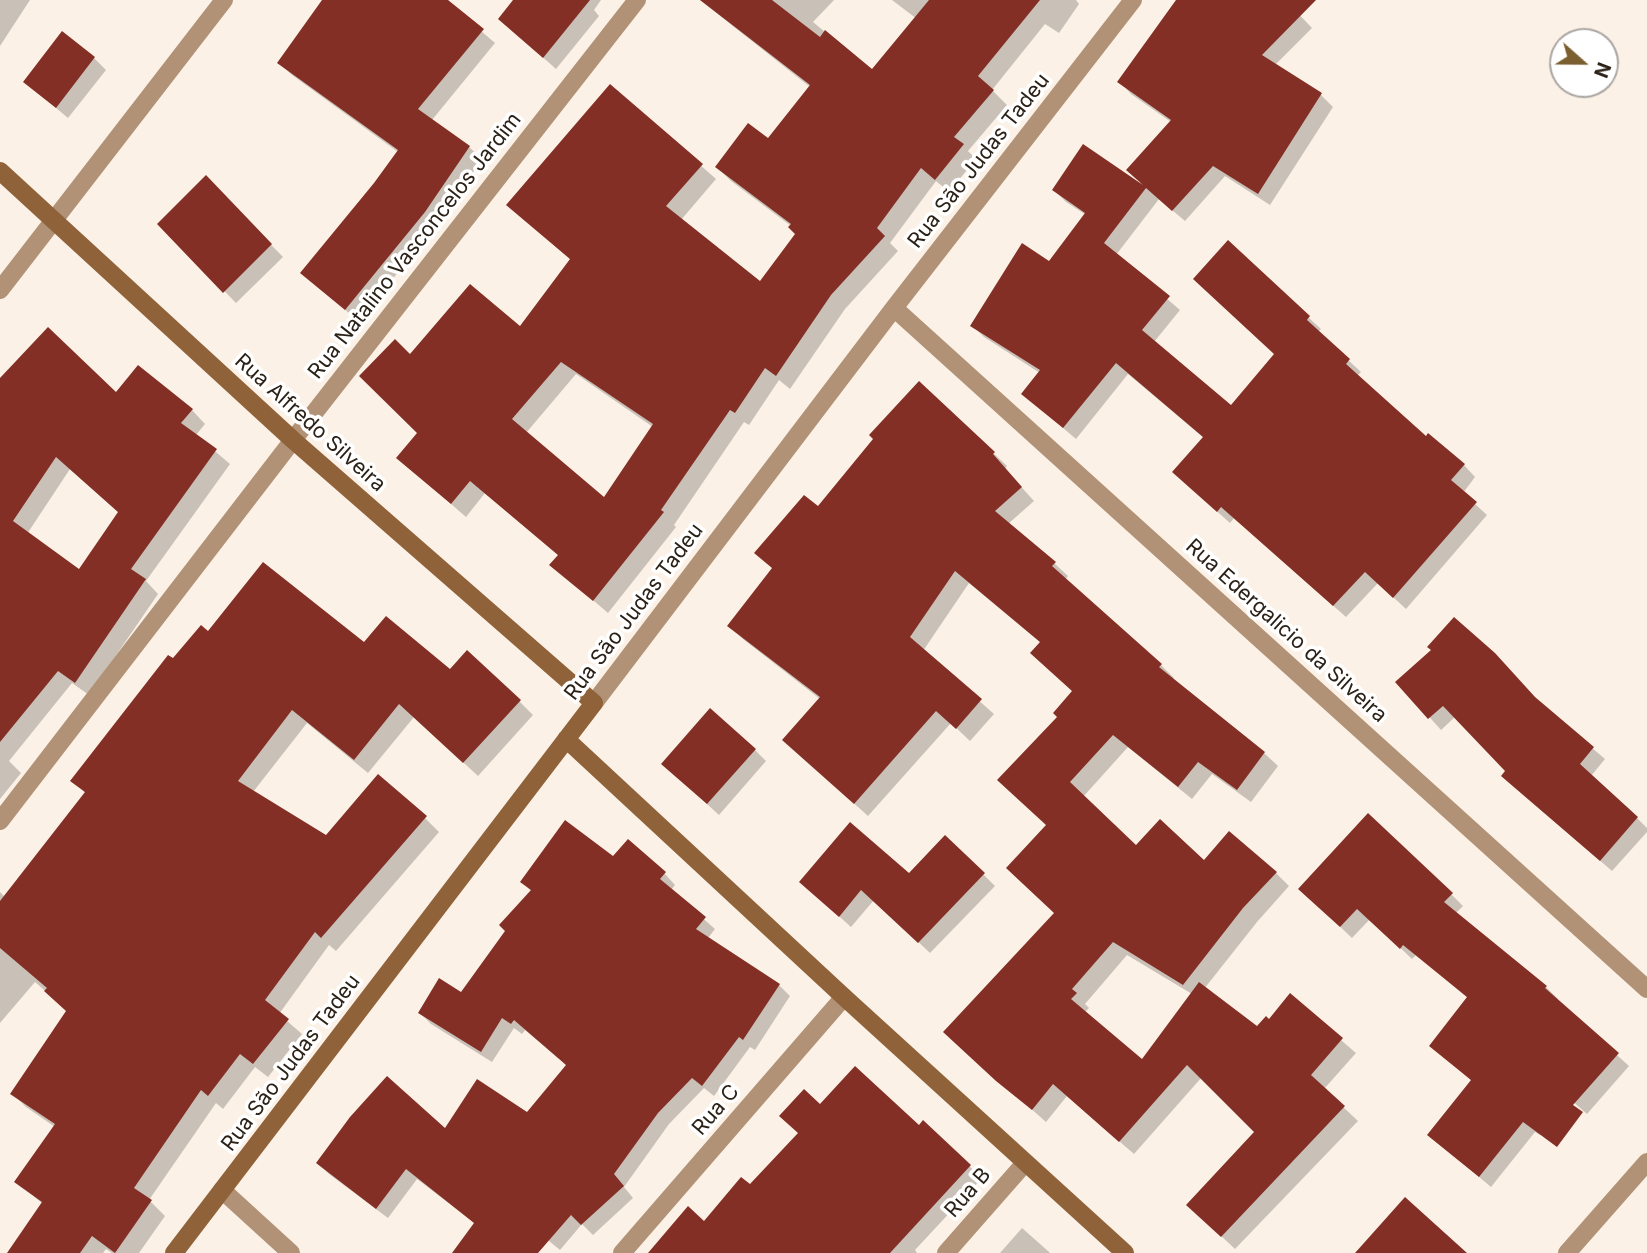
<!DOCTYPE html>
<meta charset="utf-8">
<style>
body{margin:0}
#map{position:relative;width:1647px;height:1253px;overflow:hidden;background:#fcf1e6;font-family:Inter,sans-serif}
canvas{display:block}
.north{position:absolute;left:1549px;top:28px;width:70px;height:70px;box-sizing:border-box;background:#fff;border:2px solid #aaa6a2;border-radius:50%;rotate:111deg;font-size:19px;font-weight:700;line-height:28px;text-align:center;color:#2b2117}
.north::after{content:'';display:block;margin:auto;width:24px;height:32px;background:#7b5f31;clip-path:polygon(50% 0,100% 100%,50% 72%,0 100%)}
</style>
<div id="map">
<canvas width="1647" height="1253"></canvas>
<div class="north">N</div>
</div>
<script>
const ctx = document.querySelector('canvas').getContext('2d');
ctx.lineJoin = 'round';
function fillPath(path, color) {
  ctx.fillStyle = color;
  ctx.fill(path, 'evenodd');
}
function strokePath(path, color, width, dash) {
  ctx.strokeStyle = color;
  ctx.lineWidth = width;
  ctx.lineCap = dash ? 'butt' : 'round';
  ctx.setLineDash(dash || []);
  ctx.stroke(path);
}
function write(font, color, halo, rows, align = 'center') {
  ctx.font = font + ' Inter,sans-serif';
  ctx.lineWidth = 7;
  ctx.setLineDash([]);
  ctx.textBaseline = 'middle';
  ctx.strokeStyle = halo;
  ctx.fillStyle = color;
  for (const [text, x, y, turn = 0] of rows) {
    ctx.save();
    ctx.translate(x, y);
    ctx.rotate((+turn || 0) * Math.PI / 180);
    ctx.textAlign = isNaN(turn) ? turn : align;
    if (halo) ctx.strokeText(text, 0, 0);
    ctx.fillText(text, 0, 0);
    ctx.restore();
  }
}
const shadow = new Path2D(`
 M 0,0 L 30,0 L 0,46 Z
 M 325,0 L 445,0 L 495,43 L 432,120 L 469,147 L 482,159 L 437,225 L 358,321 L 303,273 L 375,184 L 398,152 L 292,75 L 279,63 Z
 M 516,0 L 601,0 L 594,10 L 599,16 L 556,69 L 500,19 Z
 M 700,0 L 834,0 L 813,22 L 872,71 L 917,19 L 892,0 L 1076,0 L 1079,4 L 1059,33 L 1045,24 L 992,90 L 1007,105 L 968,151 L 976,159 L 949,192 L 936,181 L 890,243 L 898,251 L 845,309 L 790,389 L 779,380 L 749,425 L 744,422 L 674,525 L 676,527 L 608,613 L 552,565 L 559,556 L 485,493 L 466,517 L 398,458 L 419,433 L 410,357 L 520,329 L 571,260 L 508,205 L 611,86 L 716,179 L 681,220 L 760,283 L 797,234 L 791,226 L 731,181 L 717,167 L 768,140 L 810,87 ZM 576,374 L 653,427 L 604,500 L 526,433 Z
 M 1178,0 L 1302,0 L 1294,9 L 1312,28 L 1275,65 L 1321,95 L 1333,107 L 1270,205 L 1225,176 L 1185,221 L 1159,199 L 1116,255 L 1180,310 L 1154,342 L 1231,407 L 1309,318 L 1321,329 L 1318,332 L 1361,372 L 1357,376 L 1426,438 L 1464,465 L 1475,477 L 1463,493 L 1487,515 L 1406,609 L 1378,583 L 1346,617 L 1234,518 L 1230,523 L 1186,484 L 1204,438 L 1128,374 L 1076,439 L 1023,394 L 1040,373 L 984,337 L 972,325 L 1050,263 L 1086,215 L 1066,202 L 1054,190 L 1143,187 L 1171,122 L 1131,94 L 1120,82 Z
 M 94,58 L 106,70 L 68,118 L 25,82 Z
 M 206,178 L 283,257 L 236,303 L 159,224 Z
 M 0,380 L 116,395 L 192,410 L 205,424 L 196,435 L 230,464 L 146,581 L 158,594 L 89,695 L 72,683 L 9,761 L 21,773 L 0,799 ZM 70,469 L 119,513 L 80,571 L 27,534 Z
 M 919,383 L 1007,466 L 1005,469 L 1034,501 L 1008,524 L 1054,563 L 1068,576 L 1065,580 L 1161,665 L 1174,678 L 1172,680 L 1264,753 L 1278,766 L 1251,802 L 1212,774 L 1192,799 L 1128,747 L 1083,797 L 1136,847 L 1204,862 L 1276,873 L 1289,886 L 1257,922 L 1204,989 L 1257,1029 L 1269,1021 L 1290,996 L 1356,1053 L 1324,1089 L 1358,1121 L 1235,1249 L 1202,1218 L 1257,1132 L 1202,1077 L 1134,1154 L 1067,1096 L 1046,1122 L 959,1045 L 1056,913 L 1048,826 L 1059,717 L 1073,691 L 1041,643 L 969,583 L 923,651 L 994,714 L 970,741 L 951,723 L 868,816 L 798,753 L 820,699 L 743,639 L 730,626 L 818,509 ZM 1127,955 L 1192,994 L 1143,1061 L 1084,1013 L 1089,1008 L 1085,1004 Z
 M 209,634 L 365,645 L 450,672 L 519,701 L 533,715 L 478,776 L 414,717 L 368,773 L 307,723 L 253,792 L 327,837 L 425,818 L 439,832 L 336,951 L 329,945 L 279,1014 L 302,1034 L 268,1077 L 255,1067 L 223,1109 L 216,1103 L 149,1200 L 165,1216 L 139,1253 L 112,1253 L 106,1249 L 103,1253 L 9,1253 L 43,1204 L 17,1182 L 55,1127 L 26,1107 L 12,1093 L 68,1011 L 35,982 L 0,1023 L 0,892 L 5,897 L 86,794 L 73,780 L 173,661 Z
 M 1398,682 L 1538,702 L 1605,759 L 1591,776 L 1637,818 L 1647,828 L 1647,832 L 1612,871 L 1515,787 L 1507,771 L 1456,716 L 1441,730 Z
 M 755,750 L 766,761 L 719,815 L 675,775 Z
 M 614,858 L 665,874 L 675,885 L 671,890 L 715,929 L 708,938 L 779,985 L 790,996 L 755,1050 L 750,1047 L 714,1096 L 704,1088 L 669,1124 L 624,1187 L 633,1198 L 593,1235 L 582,1224 L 560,1250 L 543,1236 L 531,1253 L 454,1253 L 476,1224 L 417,1179 L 388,1218 L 329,1174 L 318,1163 L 528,1114 L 568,1066 L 525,1030 L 522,1034 L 514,1028 L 492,1062 L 431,1024 L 420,1013 L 462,995 L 532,892 L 522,882 Z
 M 983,874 L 995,886 L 930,953 L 874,900 L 851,927 L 813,893 L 909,875 Z
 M 1451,894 L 1463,906 L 1455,914 L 1546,987 L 1558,999 L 1556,1000 L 1629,1066 L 1587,1114 L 1571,1100 L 1540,1135 L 1535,1132 L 1491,1187 L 1429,1135 L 1472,1081 L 1431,1046 L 1469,999 L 1416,955 L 1412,959 L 1370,919 L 1352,938 L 1312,900 Z
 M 821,1106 L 919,1127 L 923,1123 L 982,1178 L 915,1250 L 917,1253 L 650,1253 L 704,1223 L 750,1186 L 800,1134 Z
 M 1022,1228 L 1048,1251 L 1050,1253 L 1000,1253 Z`);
const building = new Path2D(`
 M 322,0 L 448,0 L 484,29 L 418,109 L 470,146 L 425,212 L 345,310 L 300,273 L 374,183 L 398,150 L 277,63 Z
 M 513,0 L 590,0 L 543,58 L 498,19 Z
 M 700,0 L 772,0 L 820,37 L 825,30 L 872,69 L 929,0 L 1040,0 L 978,76 L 994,90 L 954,137 L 964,144 L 935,180 L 921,168 L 877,228 L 885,236 L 831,295 L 776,376 L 765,368 L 735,413 L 730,410 L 661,510 L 664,512 L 593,601 L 549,565 L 558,555 L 470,481 L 451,504 L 396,458 L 417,433 L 359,376 L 395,339 L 410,354 L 470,284 L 520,326 L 570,259 L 506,205 L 610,84 L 703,164 L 666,206 L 760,281 L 795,234 L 788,227 L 791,224 L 715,167 L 748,123 L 768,138 L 810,85 ZM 561,362 L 653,424 L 604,497 L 512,419 Z
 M 1176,0 L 1316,0 L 1262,55 L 1322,93 L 1258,194 L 1213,166 L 1172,211 L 1146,188 L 1104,243 L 1170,296 L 1142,330 L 1231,405 L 1274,354 L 1193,279 L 1228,240 L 1310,316 L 1307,320 L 1350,359 L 1346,364 L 1426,436 L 1428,433 L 1465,464 L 1451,480 L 1477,502 L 1393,598 L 1365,572 L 1333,606 L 1221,507 L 1217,512 L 1172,472 L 1203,437 L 1116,363 L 1063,428 L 1021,394 L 1040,370 L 970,326 L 1022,243 L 1049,261 L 1085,213 L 1052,190 L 1083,144 L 1143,185 L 1126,170 L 1171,120 L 1117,82 Z
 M 62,31 L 95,57 L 56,108 L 23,82 Z
 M 206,175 L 272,244 L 223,293 L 157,224 Z
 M 48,327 L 116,392 L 138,365 L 193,409 L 181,423 L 217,449 L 131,569 L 146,579 L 75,683 L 58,671 L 0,742 L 0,378 ZM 56,457 L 118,512 L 79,569 L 13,521 Z
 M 919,381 L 995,452 L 993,454 L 1022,487 L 995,511 L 1056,562 L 1052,566 L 1162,664 L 1159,667 L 1265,752 L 1237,790 L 1198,762 L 1178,787 L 1113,735 L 1070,782 L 1136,845 L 1160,819 L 1204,860 L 1229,831 L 1277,872 L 1243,908 L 1183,985 L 1113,942 L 1072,989 L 1077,993 L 1071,999 L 1142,1059 L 1199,982 L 1257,1026 L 1266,1016 L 1269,1019 L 1290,993 L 1343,1038 L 1311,1075 L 1345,1106 L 1221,1237 L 1186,1205 L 1254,1132 L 1187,1065 L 1119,1142 L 1053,1084 L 1032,1110 L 996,1081 L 943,1032 L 1054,913 L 1006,868 L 1046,825 L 997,780 L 1057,717 L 1053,713 L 1072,691 L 1030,653 L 1040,642 L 955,571 L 910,637 L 982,699 L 956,729 L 936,711 L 854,804 L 782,740 L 820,697 L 727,626 L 772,568 L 754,553 L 804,495 L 818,506 L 873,439 L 869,435 Z
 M 263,562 L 364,642 L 386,616 L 450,669 L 467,650 L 521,700 L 463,763 L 399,704 L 354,760 L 292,710 L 238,781 L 326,835 L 378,774 L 427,816 L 321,938 L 315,932 L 265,1000 L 289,1019 L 253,1064 L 240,1054 L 208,1096 L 201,1090 L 134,1188 L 152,1200 L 115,1253 L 92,1236 L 80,1253 L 7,1253 L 42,1202 L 14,1182 L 55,1124 L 10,1094 L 66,1011 L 44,991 L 47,988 L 0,948 L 0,901 L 85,792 L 70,781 L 168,655 L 173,658 L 201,625 L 208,631 Z
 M 1454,617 L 1495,653 L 1535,697 L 1594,747 L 1580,764 L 1638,817 L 1600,861 L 1501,776 L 1505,771 L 1443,706 L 1428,719 L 1395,682 L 1431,650 L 1427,647 Z
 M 710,708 L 756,749 L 707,804 L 661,764 Z
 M 1368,813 L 1453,893 L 1444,902 L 1547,986 L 1545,988 L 1619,1053 L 1573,1105 L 1583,1112 L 1557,1147 L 1523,1122 L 1479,1177 L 1427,1135 L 1471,1080 L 1429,1046 L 1467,997 L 1403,945 L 1400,949 L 1357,909 L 1340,927 L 1298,889 Z
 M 565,820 L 613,856 L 628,839 L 666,872 L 660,879 L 706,917 L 696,929 L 780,984 L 743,1040 L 739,1037 L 702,1086 L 692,1078 L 658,1113 L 614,1174 L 624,1186 L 581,1225 L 571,1215 L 538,1253 L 452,1253 L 474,1223 L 406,1169 L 376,1209 L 316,1163 L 350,1117 L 387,1076 L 445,1128 L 477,1079 L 527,1112 L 566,1065 L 514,1020 L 511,1024 L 502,1018 L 481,1052 L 418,1013 L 439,978 L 461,992 L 505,931 L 499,925 L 531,890 L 520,882 Z
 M 850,822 L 909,873 L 945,835 L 985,873 L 918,943 L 861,890 L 839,917 L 799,882 Z
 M 855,1066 L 919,1125 L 923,1120 L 971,1165 L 890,1253 L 648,1253 L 688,1206 L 704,1221 L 741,1177 L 750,1184 L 798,1133 L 779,1116 L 804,1089 L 820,1104 Z
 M 1405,1197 L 1467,1253 L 1355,1253 Z`);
const street = new Path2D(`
 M 0,290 L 224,0
 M 894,308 L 1647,989
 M 594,703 L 894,308 L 1133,0
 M 0,821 L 293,440 L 637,0
 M 222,1190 L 291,1253
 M 622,1253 L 844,997
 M 946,1253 L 1025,1163
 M 1567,1253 L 1647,1162`);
const secondary = new Path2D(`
 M 0,171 L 293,440 L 594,703 L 174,1253
 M 566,739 L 844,997 L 1125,1253`);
const streetNames = [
 ["Rua São Judas Tadeu",979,161,-52],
 ["Rua Natalino Vasconcelos Jardim",415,246,-52],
 ["Rua Alfredo Silveira",310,423,42],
 ["Rua São Judas Tadeu",634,612,-53],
 ["Rua Edergalicio da Silveira",1286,631,42],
 ["Rua São Judas Tadeu",291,1063,-53],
 ["Rua C",716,1110,-49],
 ["Rua B",968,1193,-49]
];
fillPath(shadow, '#0003');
fillPath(building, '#832f26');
strokePath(street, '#b19277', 18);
strokePath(secondary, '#8f623a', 18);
write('21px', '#2b2117', '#fff', streetNames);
</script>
